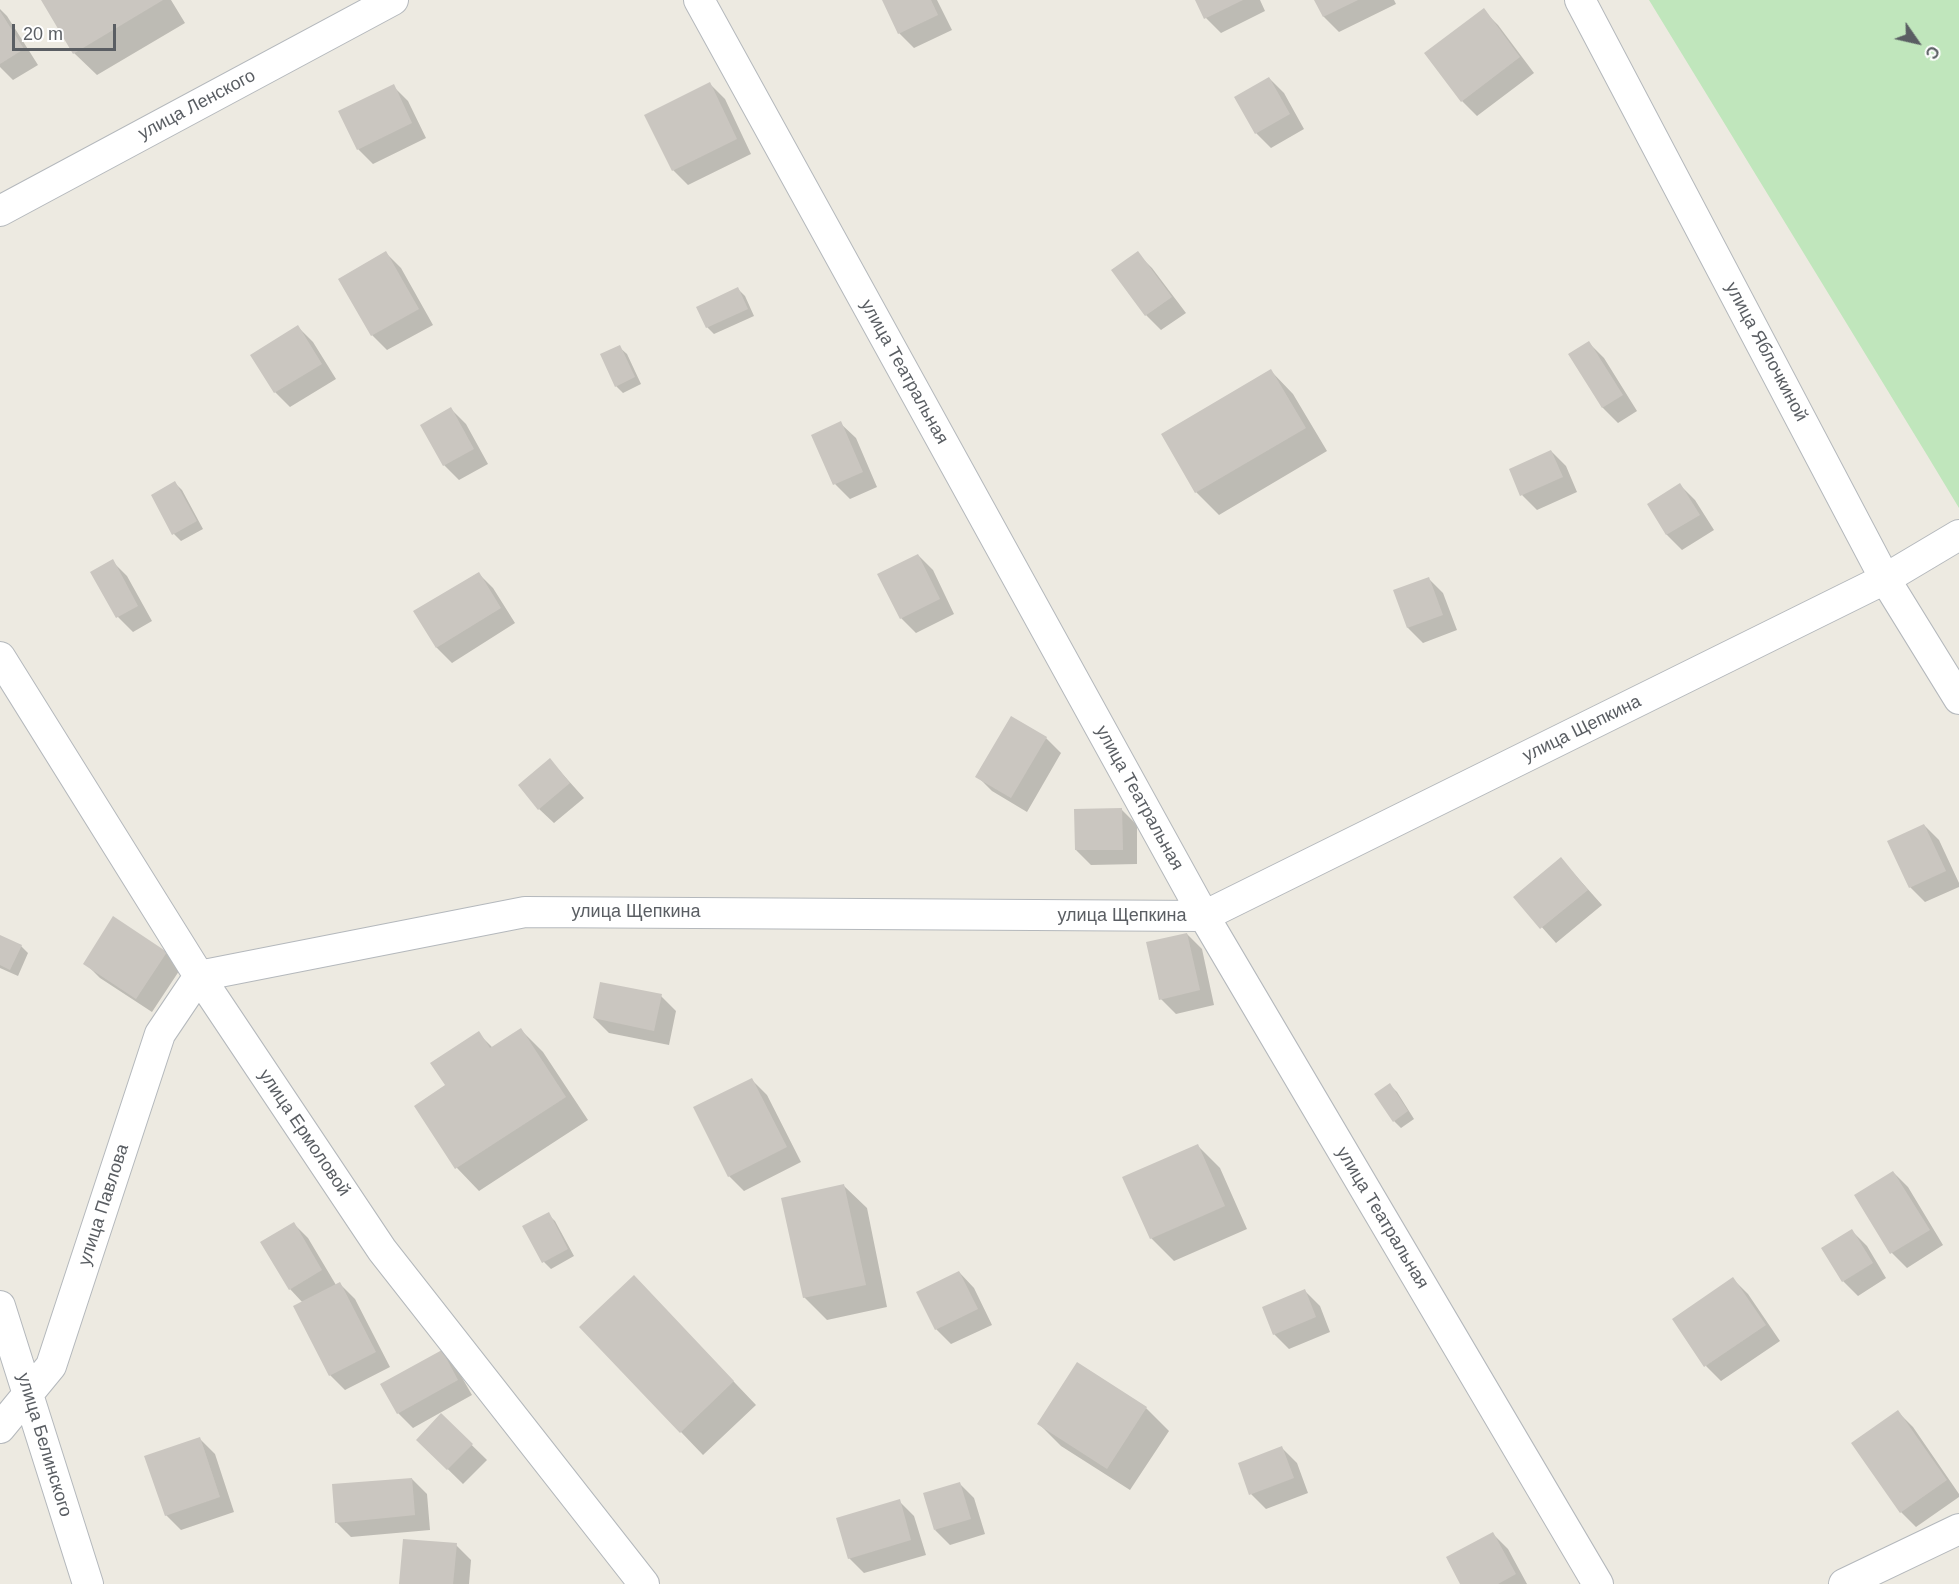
<!DOCTYPE html>
<meta charset="utf-8">
<style>
body{margin:0}
#map{position:relative;width:1959px;height:1584px;overflow:hidden;background:#edeae1;font-family:Helvetica,sans-serif}
canvas{display:block}
.north{position:absolute;left:1887px;top:12px;width:60px;height:60px;-webkit-text-stroke:4px #fff;paint-order:stroke;rotate:124deg;font-size:16px;font-weight:700;line-height:24px;text-align:center;color:#5a5e63}
.north::after{content:'';display:block;margin:auto;width:21px;height:27px;background:#5a5e63;clip-path:polygon(50% 0,100% 100%,50% 72%,0 100%)}
.scale{position:absolute;left:12px;top:24px;width:104px;height:27px;box-sizing:border-box;border:3px solid #5a5e63;border-top:0;padding-left:8px;font-size:18px;line-height:21px;white-space:nowrap;color:#5a5e63;-webkit-text-stroke:4px #fff;paint-order:stroke}
</style>
<div id="map">
<canvas width="1959" height="1584"></canvas>
<div class="north">С</div>
<div class="scale">20 m</div>
</div>
<script>
const ctx = document.querySelector('canvas').getContext('2d');
ctx.lineJoin = 'round';
function fillPath(path, color) {
  ctx.fillStyle = color;
  ctx.fill(path, 'evenodd');
}
function strokePath(path, color, width, dash) {
  ctx.strokeStyle = color;
  ctx.lineWidth = width;
  ctx.lineCap = dash ? 'butt' : 'round';
  ctx.setLineDash(dash || []);
  ctx.stroke(path);
}
function write(font, color, halo, rows, align = 'center') {
  ctx.font = font + ' Helvetica,sans-serif';
  ctx.lineWidth = 4.5;
  ctx.setLineDash([]);
  ctx.textBaseline = 'middle';
  ctx.strokeStyle = halo;
  ctx.fillStyle = color;
  for (const [text, x, y, turn = 0] of rows) {
    ctx.save();
    ctx.translate(x, y);
    ctx.rotate((+turn || 0) * Math.PI / 180);
    ctx.textAlign = isNaN(turn) ? turn : align;
    if (halo) ctx.strokeText(text, 0, 0);
    ctx.fillText(text, 0, 0);
    ctx.restore();
  }
}
const green = new Path2D(`
 M 1649,0 L 1959,0 L 1959,508 L 1927,455 Z`);
const shadow = new Path2D(`
 M 43,0 L 171,0 L 185,23 L 97,75 L 74,53 Z
 M 883,0 L 937,0 L 952,30 L 914,48 L 899,33 Z
 M 1197,0 L 1260,0 L 1265,11 L 1221,33 L 1206,18 Z
 M 1316,0 L 1394,0 L 1396,4 L 1339,32 L 1324,17 Z
 M 0,9 L 7,16 L 38,65 L 13,80 L 0,67 Z
 M 1483,10 L 1498,25 L 1534,73 L 1477,116 L 1462,101 Z
 M 1269,78 L 1284,93 L 1304,129 L 1271,148 L 1256,133 Z
 M 710,84 L 725,99 L 751,154 L 688,185 L 673,170 Z
 M 393,86 L 408,101 L 426,138 L 373,164 L 358,149 Z
 M 386,253 L 401,268 L 433,325 L 387,350 L 372,335 Z
 M 1137,253 L 1152,268 L 1186,313 L 1161,330 L 1146,315 L 1113,270 Z
 M 738,289 L 745,296 L 754,316 L 714,334 L 707,327 Z
 M 298,327 L 313,342 L 336,379 L 290,407 L 275,392 Z
 M 1589,343 L 1604,358 L 1637,411 L 1618,423 L 1603,408 L 1570,355 Z
 M 619,347 L 627,354 L 641,384 L 623,393 L 616,386 Z
 M 1271,371 L 1293,394 L 1327,451 L 1219,515 L 1196,492 Z
 M 451,409 L 466,424 L 488,464 L 459,480 L 444,465 L 422,425 Z
 M 840,423 L 856,438 L 877,487 L 850,499 L 835,484 Z
 M 1551,451 L 1566,466 L 1577,492 L 1537,510 L 1522,495 Z
 M 175,483 L 182,490 L 203,529 L 181,541 L 174,534 L 153,496 Z
 M 1680,485 L 1695,500 L 1714,530 L 1682,550 L 1667,535 L 1649,505 Z
 M 918,555 L 933,570 L 954,614 L 916,633 L 901,618 Z
 M 112,561 L 127,576 L 152,621 L 133,632 L 118,617 L 93,572 Z
 M 478,573 L 493,588 L 515,623 L 452,663 L 437,648 L 415,612 Z
 M 1428,578 L 1443,593 L 1457,630 L 1423,643 L 1408,628 L 1395,591 Z
 M 1046,738 L 1061,753 L 1027,812 L 992,791 L 977,776 Z
 M 550,760 L 584,798 L 554,823 L 539,809 Z
 M 1122,810 L 1137,825 L 1137,864 L 1091,865 L 1076,850 Z
 M 1924,825 L 1939,840 L 1959,883 L 1959,887 L 1925,902 L 1910,887 Z
 M 1561,859 L 1602,905 L 1556,943 L 1515,897 Z
 M 1187,934 L 1202,949 L 1214,1005 L 1176,1014 L 1161,999 Z
 M 0,937 L 21,946 L 28,953 L 18,976 L 0,968 Z
 M 166,953 L 181,968 L 152,1012 L 100,978 L 85,963 Z
 M 661,996 L 676,1011 L 669,1045 L 609,1033 L 594,1018 Z
 M 521,1030 L 543,1052 L 588,1120 L 479,1191 L 457,1168 L 416,1106 L 447,1086 L 478,1033 L 493,1048 Z
 M 752,1080 L 767,1095 L 801,1162 L 744,1191 L 729,1176 Z
 M 1390,1085 L 1397,1092 L 1414,1119 L 1401,1128 L 1394,1121 L 1376,1095 Z
 M 1198,1146 L 1220,1168 L 1247,1229 L 1174,1261 L 1151,1238 Z
 M 1893,1172 L 1908,1187 L 1943,1245 L 1907,1268 L 1892,1253 Z
 M 844,1186 L 867,1208 L 887,1307 L 827,1320 L 804,1297 Z
 M 548,1214 L 555,1221 L 574,1256 L 551,1269 L 544,1262 Z
 M 293,1223 L 308,1238 L 336,1285 L 340,1284 L 355,1299 L 390,1367 L 345,1390 L 330,1375 L 303,1303 L 290,1289 Z
 M 1852,1231 L 1867,1246 L 1886,1278 L 1858,1296 L 1843,1281 Z
 M 959,1272 L 974,1288 L 992,1325 L 951,1344 L 936,1329 Z
 M 1733,1279 L 1748,1294 L 1780,1341 L 1721,1381 L 1706,1366 Z
 M 1305,1291 L 1320,1306 L 1330,1332 L 1289,1349 L 1274,1334 Z
 M 656,1300 L 756,1405 L 703,1455 L 681,1432 Z
 M 441,1352 L 456,1367 L 472,1395 L 413,1428 L 398,1413 Z
 M 1146,1408 L 1169,1431 L 1130,1490 L 1061,1446 L 1039,1424 Z
 M 1898,1412 L 1913,1427 L 1959,1494 L 1959,1497 L 1916,1527 L 1901,1512 Z
 M 441,1415 L 487,1460 L 463,1484 L 418,1440 Z
 M 200,1439 L 215,1454 L 234,1512 L 181,1530 L 166,1515 Z
 M 1282,1448 L 1297,1463 L 1308,1493 L 1266,1509 L 1251,1494 Z
 M 412,1479 L 427,1494 L 430,1530 L 351,1537 L 336,1522 Z
 M 959,1483 L 974,1498 L 985,1534 L 950,1545 L 935,1530 Z
 M 899,1501 L 914,1516 L 926,1555 L 864,1573 L 849,1558 Z
 M 1493,1534 L 1508,1549 L 1527,1584 L 1462,1584 Z
 M 456,1545 L 471,1560 L 469,1584 L 401,1584 Z`);
const building = new Path2D(`
 M 41,0 L 163,0 L 73,54 Z
 M 882,0 L 931,0 L 938,15 L 898,34 Z
 M 1195,0 L 1243,0 L 1204,19 Z
 M 1314,0 L 1358,0 L 1323,17 Z
 M 1484,8 L 1520,57 L 1461,102 L 1424,53 Z
 M 0,11 L 24,49 L 0,64 Z
 M 1269,77 L 1290,114 L 1255,134 L 1234,97 Z
 M 710,82 L 737,139 L 672,171 L 644,115 Z
 M 394,84 L 412,123 L 357,150 L 338,111 Z
 M 386,251 L 419,309 L 371,336 L 338,279 Z
 M 1138,251 L 1172,297 L 1145,316 L 1111,270 Z
 M 738,287 L 748,309 L 706,328 L 696,307 Z
 M 298,325 L 322,364 L 274,393 L 250,355 Z
 M 1589,341 L 1623,395 L 1602,408 L 1568,354 Z
 M 620,345 L 635,377 L 615,387 L 600,354 Z
 M 1271,369 L 1306,428 L 1195,493 L 1161,434 Z
 M 451,407 L 474,449 L 443,466 L 420,425 Z
 M 841,421 L 863,472 L 833,485 L 811,435 Z
 M 1551,450 L 1563,477 L 1520,496 L 1509,469 Z
 M 175,481 L 197,521 L 172,535 L 151,495 Z
 M 1680,483 L 1700,515 L 1666,535 L 1647,504 Z
 M 918,554 L 940,599 L 900,619 L 877,574 Z
 M 113,559 L 138,606 L 116,618 L 90,572 Z
 M 479,572 L 501,608 L 436,648 L 413,611 Z
 M 1429,577 L 1443,615 L 1407,628 L 1393,590 Z
 M 1011,716 L 1047,737 L 1011,798 L 975,777 Z
 M 550,758 L 570,783 L 538,810 L 518,785 Z
 M 1122,808 L 1123,850 L 1075,850 L 1074,809 Z
 M 1924,824 L 1946,871 L 1909,888 L 1887,841 Z
 M 1561,857 L 1588,890 L 1540,929 L 1513,897 Z
 M 113,916 L 167,952 L 136,999 L 83,964 Z
 M 1187,933 L 1200,990 L 1159,1000 L 1146,942 Z
 M 0,935 L 22,945 L 10,970 L 0,965 Z
 M 600,982 L 662,994 L 654,1031 L 593,1018 Z
 M 521,1028 L 566,1097 L 455,1169 L 414,1106 L 445,1085 L 430,1063 L 479,1031 L 490,1048 Z
 M 752,1078 L 787,1147 L 728,1177 L 693,1107 Z
 M 1390,1083 L 1408,1111 L 1393,1122 L 1374,1094 Z
 M 1198,1144 L 1225,1206 L 1150,1239 L 1122,1177 Z
 M 1893,1171 L 1930,1230 L 1890,1254 L 1854,1195 Z
 M 844,1184 L 866,1285 L 803,1298 L 781,1198 Z
 M 549,1212 L 568,1249 L 542,1263 L 522,1226 Z
 M 294,1222 L 322,1270 L 289,1290 L 260,1242 Z
 M 1852,1229 L 1873,1263 L 1842,1282 L 1821,1248 Z
 M 959,1271 L 978,1309 L 935,1330 L 916,1292 Z
 M 634,1275 L 734,1381 L 680,1433 L 579,1327 Z
 M 1733,1277 L 1766,1325 L 1704,1367 L 1672,1319 Z
 M 340,1282 L 376,1352 L 329,1376 L 293,1306 Z
 M 1305,1289 L 1316,1317 L 1273,1335 L 1262,1307 Z
 M 442,1350 L 458,1380 L 397,1414 L 380,1384 Z
 M 1077,1362 L 1147,1407 L 1107,1469 L 1037,1424 Z
 M 1898,1410 L 1947,1480 L 1900,1513 L 1851,1443 Z
 M 441,1413 L 473,1444 L 447,1470 L 416,1440 Z
 M 200,1437 L 220,1497 L 165,1516 L 144,1456 Z
 M 1282,1446 L 1294,1478 L 1249,1495 L 1238,1463 Z
 M 412,1478 L 415,1515 L 335,1523 L 332,1484 Z
 M 960,1482 L 971,1519 L 934,1530 L 923,1493 Z
 M 900,1499 L 911,1540 L 848,1559 L 836,1518 Z
 M 1493,1532 L 1516,1574 L 1498,1584 L 1460,1584 L 1446,1557 Z
 M 403,1539 L 457,1543 L 453,1584 L 399,1584 Z`);
const street = new Path2D(`
 M 699,0 L 1204,916 L 1598,1584
 M 1580,0 L 1885,579 L 1959,699
 M 0,211 L 393,0
 M 0,657 L 199,976 L 382,1250 L 644,1584
 M 199,976 L 525,912 L 1204,916 L 1885,579 L 1959,535
 M 0,1306 L 88,1584
 M 0,1428 L 51,1366 L 160,1034 L 199,976
 M 1844,1584 L 1959,1529`);
const streetNames = [
 ["улица Ленского",197,105,-28],
 ["улица Яблочкиной",1766,352,62],
 ["улица Театральная",904,372,61],
 ["улица Щепкина",1582,729,-26],
 ["улица Театральная",1139,798,61],
 ["улица Щепкина",636,912],
 ["улица Щепкина",1122,916],
 ["улица Ермоловой",304,1133,56],
 ["улица Павлова",104,1205,-72],
 ["улица Театральная",1382,1218,59],
 ["улица Белинского",44,1445,73]
];
fillPath(green, '#c0e6bc');
fillPath(shadow, '#0003');
fillPath(building, '#cac6c0');
strokePath(street, '#b4b8bc', 32);
strokePath(street, '#fff', 30);
write('18px', '#5a5e63', '#fff', streetNames);
</script>
